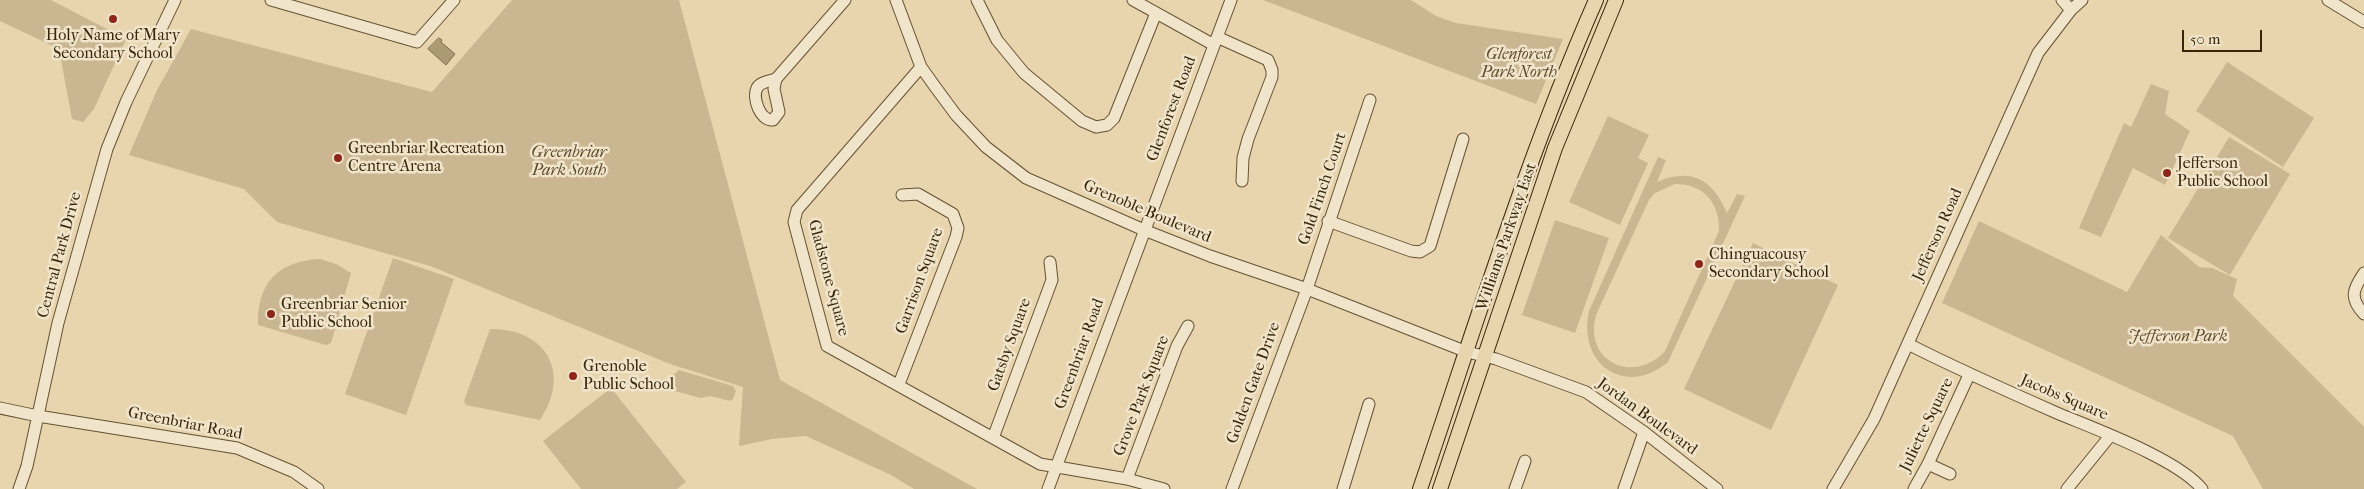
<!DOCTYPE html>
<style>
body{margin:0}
#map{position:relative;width:2364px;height:489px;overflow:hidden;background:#e8d5ad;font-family:"IM FELL French Canon",serif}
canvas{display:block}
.scale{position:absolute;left:2182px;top:30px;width:80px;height:22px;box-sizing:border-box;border:2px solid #382609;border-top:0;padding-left:6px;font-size:15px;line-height:18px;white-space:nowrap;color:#382609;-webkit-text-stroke:4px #f0e4ca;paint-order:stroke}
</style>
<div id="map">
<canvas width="2364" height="489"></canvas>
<div class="scale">50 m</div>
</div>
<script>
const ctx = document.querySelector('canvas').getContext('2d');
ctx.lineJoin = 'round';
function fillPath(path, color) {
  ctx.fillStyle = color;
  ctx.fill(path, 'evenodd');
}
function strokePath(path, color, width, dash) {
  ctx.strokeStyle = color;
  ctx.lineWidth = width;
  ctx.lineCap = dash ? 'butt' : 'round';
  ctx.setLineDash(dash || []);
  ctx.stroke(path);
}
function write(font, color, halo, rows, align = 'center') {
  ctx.font = font + ' "IM FELL French Canon",serif';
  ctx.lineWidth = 5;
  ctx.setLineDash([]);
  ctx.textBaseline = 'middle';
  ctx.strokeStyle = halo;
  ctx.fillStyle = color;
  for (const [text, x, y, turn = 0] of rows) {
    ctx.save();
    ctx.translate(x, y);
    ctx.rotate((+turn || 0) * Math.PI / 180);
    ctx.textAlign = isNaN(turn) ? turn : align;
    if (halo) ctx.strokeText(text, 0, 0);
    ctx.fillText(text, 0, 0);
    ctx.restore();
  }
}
const green = new Path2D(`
 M 0,0 L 51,0 L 126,39 L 94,109 L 83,122 L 72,119 L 59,49 L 0,21 Z
 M 512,0 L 679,0 L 780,380 L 977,489 L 914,489 L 891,475 L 806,436 L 772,439 L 739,446 L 743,387 L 670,364 L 430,266 L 277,222 L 244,189 L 129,155 L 157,90 L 191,29 L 432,92 Z
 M 1263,0 L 1411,0 L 1436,16 L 1456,23 L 1563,39 L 1536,104 Z
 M 2227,62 L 2314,118 L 2283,167 L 2196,111 Z
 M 2151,84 L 2169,91 L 2165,114 L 2190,131 L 2165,185 L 2133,168 L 2101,237 L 2079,228 L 2124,123 L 2131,127 Z
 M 1608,116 L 1649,135 L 1638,158 L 1648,163 L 1620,225 L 1569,202 Z
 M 2229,137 L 2290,174 L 2230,275 L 2168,238 Z
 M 1658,157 L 1666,160 L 1657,182 C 1692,167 1713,180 1727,213 L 1737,194 L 1745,196 L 1668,362 C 1625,398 1577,364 1589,311 ZM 1675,184 C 1703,184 1720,202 1719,231 L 1665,351 C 1634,385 1583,362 1596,315 L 1649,200 L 1655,193 Z
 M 1555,220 L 1609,238 L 1575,333 L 1522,315 Z
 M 1979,221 L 2127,292 L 2161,235 L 2199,267 L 2212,268 L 2237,279 L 2233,296 L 2364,427 L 2364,489 L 2263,489 L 2233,436 L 1942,303 Z
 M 1753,243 L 1838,285 L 1771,430 L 1684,389 Z
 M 393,258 L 454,279 L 406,415 L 345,394 Z
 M 320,259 L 336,264 L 351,273 L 331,343 L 326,345 L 258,325 C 257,283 278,261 320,259 Z
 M 490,329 C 546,328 572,373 540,420 L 466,405 L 464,401 Z
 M 679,370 L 733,386 L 736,391 L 733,399 L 730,401 L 710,396 L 701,398 L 675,391 L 671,388 L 672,376 Z
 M 611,388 L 686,482 L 677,489 L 581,489 L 543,441 Z`);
const water = new Path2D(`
 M 439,38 L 442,40 L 441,42 L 455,54 L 446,65 L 428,49 Z`);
const minor = new Path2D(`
 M 271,0 L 417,42 L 454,0
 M 896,0 L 921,67 L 936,88 L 956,115 L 986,147 L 1026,178 L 1144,230 L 1210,256 L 1307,289 L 1467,352 L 1496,359 L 1586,392 L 1644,432 L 1717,489
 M 977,0 L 997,40 L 1024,73 L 1082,121 L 1096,127 L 1107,125 L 1114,118 L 1156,13
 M 1133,0 L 1214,45
 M 2062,0 L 2071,10
 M 2328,0 L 2364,22
 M 1217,37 L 1268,60 L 1272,70 L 1272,77 L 1248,139 L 1243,158 L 1242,181
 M 921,67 L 797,210 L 794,222 L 827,346 L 1040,464 L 1127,479 L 1164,489
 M 776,79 L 774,89 L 779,112 L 773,120 C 760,121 752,98 757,88 C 760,82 770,81 776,79 L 845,0
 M 1328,221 L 1411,251 L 1420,252 L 1430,246 L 1463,139
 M 2364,273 C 2353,289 2349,298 2364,314
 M 1908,344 C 1957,369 2007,391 2057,413 C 2095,429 2178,459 2202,489
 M 899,384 L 956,237 L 958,228 L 953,214 L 918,194 L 902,195
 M 0,408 L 38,416 L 237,448 L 294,472 L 318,489
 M 993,438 L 1052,280 L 1050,262
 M 1928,464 L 1950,474
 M 1127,479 L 1177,346 L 1188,326
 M 19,489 L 27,466 L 58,323 L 107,149 L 126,102 L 175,0
 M 1048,489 L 1231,0
 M 1232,489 L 1307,289 L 1370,100
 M 1343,489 L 1369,404
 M 1515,489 L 1525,461
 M 1624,489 L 1644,432
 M 1833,489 L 1874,419 L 2038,53 L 2071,10 L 2082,0
 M 1914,489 L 1928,464 L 1969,375
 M 2067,489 L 2110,436`);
const major = new Path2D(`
 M 1420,489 C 1476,325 1526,159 1596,0
 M 1440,489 L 1555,148 L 1616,0`);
const markers = [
 [113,19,5,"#8f2418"],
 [338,158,5,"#8f2418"],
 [2167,173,5,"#8f2418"],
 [1699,264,5,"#8f2418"],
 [271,314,5,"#8f2418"],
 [573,376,5,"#8f2418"]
];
const poiNames = [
 ["Holy Name of Mary",113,36,"center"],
 ["Secondary School",113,54,"center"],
 ["Greenbriar Recreation",348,149],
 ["Centre Arena",348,167],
 ["Jefferson",2177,164],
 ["Public School",2177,182],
 ["Chinguacousy",1709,255],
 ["Secondary School",1709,273],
 ["Greenbriar Senior",281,305],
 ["Public School",281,323],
 ["Grenoble",583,367],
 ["Public School",583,385]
];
const parkNames = [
 ["Glenforest",1519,55],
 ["Park North",1519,73],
 ["Greenbriar",569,153],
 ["Park South",569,171],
 ["Jefferson Park",2178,337]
];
const streetNames = [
 ["Glenforest Road",1172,109,-69],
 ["Gold Finch Court",1323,189,-71],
 ["Grenoble Boulevard",1147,212,23],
 ["Jefferson Road",1938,235,-66],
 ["Williams Parkway East",1507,237,-71],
 ["Central Park Drive",60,255,-75],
 ["Gladstone Square",828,278,75],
 ["Garrison Square",920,281,-70],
 ["Gatsby Square",1010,345,-70],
 ["Greenbriar Road",1080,354,-70],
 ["Golden Gate Drive",1254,383,-70],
 ["Grove Park Square",1142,396,-69],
 ["Jacobs Square",2064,398,23],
 ["Jordan Boulevard",1647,417,36],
 ["Greenbriar Road",185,424,11],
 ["Juliette Square",1927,425,-64]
];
fillPath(green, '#cab791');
fillPath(water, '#ac9a75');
strokePath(water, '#7e6c4a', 1);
strokePath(minor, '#645232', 13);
strokePath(major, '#382609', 16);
strokePath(minor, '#f0e4ca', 11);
strokePath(major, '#e8d5ad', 14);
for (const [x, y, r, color] of markers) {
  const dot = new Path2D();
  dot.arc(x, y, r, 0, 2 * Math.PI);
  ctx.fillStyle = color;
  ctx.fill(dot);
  strokePath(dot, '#f0e4ca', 2);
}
write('16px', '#382609', '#f0e4ca', poiNames, 'left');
write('italic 16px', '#5c4a2b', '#f0e4ca', parkNames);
write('16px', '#382609', '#f0e4ca', streetNames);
</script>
